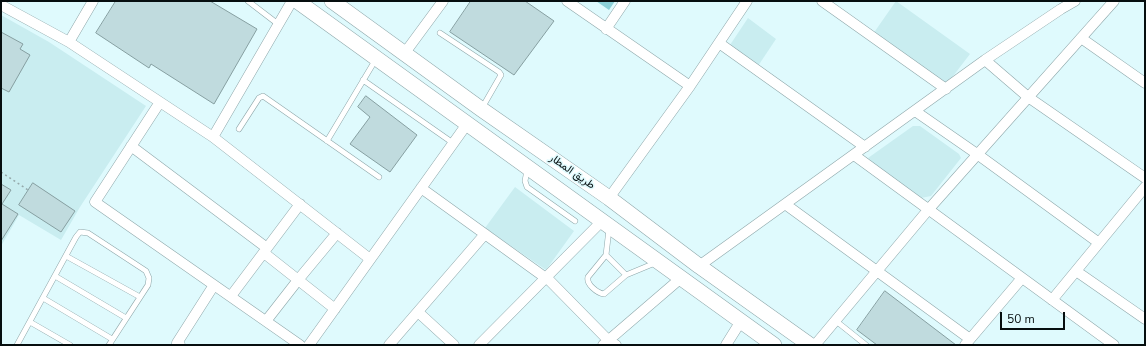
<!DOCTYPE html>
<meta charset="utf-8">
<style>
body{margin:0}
#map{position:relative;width:1146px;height:346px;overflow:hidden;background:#dffafd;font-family:"Nunito Sans",sans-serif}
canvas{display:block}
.frame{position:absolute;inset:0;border:2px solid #060e0f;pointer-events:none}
.scale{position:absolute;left:1000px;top:312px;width:65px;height:18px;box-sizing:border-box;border:2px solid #060e0f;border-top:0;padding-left:5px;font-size:12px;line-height:14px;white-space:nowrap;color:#060e0f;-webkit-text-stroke:3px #dffafd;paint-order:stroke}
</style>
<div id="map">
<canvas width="1146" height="346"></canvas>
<div class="frame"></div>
<div class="scale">50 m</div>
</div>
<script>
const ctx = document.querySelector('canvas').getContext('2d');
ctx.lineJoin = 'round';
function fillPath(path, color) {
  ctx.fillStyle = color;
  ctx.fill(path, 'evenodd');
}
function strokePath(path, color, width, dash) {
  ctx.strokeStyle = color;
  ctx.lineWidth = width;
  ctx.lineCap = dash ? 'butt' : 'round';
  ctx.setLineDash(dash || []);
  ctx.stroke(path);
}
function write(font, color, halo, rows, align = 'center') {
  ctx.font = font + ' "Nunito Sans",Vazirmatn,sans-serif';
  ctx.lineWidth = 3;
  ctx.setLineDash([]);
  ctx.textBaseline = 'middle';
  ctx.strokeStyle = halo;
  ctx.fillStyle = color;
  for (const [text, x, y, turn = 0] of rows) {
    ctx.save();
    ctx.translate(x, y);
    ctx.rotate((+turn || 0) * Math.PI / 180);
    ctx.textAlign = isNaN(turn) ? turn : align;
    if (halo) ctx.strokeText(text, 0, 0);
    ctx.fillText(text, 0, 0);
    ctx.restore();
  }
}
const built = new Path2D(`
 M 896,1 L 970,54 L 947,84 L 873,34 Z
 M 1,15 L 49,42 L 146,106 L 80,207 L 61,240 L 19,215 L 1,246 Z
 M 748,18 L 776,39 L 758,66 L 730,45 Z
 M 913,126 L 920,126 L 959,154 L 961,158 L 931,196 L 921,198 L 874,164 L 868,158 Z
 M 515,187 L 574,231 L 546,270 L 485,228 Z`);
const green = new Path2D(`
 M 596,1 L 615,1 L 609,10 Z`);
const building = new Path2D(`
 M 116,1 L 210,1 L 257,29 L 214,104 L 151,64 L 149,68 L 96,33 Z
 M 471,1 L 525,1 L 554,21 L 514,75 L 450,32 Z
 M 1,32 L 23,44 L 20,49 L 30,55 L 9,92 L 1,88 Z
 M 366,96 L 417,135 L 390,172 L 350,144 L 370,117 L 358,107 Z
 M 33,183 L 75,211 L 61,232 L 19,205 Z
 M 1,184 L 11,190 L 2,204 L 18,214 L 1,241 Z
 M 885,291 L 956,345 L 877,345 L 857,330 Z`);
const path = new Path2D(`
 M 1,172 L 28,190`);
const lane = new Path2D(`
 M 248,1 L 278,24
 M 440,33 L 499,72 L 501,75 L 482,108
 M 363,80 L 453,143
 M 239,129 L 259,98 L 263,96 L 379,177
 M 327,141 L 376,59
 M 527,170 L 525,181 L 527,187 L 575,221
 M 609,229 L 606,255 L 626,275 L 655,263
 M 606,255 L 588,277 C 586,284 597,293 604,294 L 626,275
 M 66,256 L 140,297
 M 55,276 L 126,318
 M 43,298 L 112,339
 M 836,321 L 866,345
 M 30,322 L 70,345
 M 17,345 L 76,237 L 80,232 L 88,233 L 146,271 L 149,278 L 148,285 L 109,345`);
const street = new Path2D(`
 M 567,1 L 690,86
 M 822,1 L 946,89
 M 1,5 L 69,42 L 213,137 L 370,259
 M 606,29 L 625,1
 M 1081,38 L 1145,83
 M 69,42 L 93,1
 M 719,43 L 865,147
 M 404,54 L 443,1
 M 985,60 L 1028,97 L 1145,178
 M 160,102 L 95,202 L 300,345
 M 915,111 L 977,154 L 1099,243
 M 213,137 L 292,1
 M 131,146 L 267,248
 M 854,155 L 1114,345
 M 421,188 L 550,281 L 609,341 L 616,345
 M 609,198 L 690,86 L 747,1
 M 785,204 L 970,339
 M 264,253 L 335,309
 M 699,266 L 985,60 L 1061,9 L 1075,1
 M 1076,271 L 1145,319
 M 231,296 L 300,204
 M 1052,300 L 1145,187
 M 418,312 L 454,345
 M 266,321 L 298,280 L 337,233
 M 180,345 L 177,343 L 214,285
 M 309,345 L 467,124
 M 389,345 L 485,234
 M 479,345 L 602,221
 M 603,345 L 681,278
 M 726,345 L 741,321
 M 815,345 L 928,210 L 1114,1
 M 965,345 L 1022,278`);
const primary = new Path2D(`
 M 297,1 L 774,345
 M 332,1 L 481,109 L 609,198 L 699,266 L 810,345`);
const streetNames = [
 ["طريق المطار",572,172,35]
];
fillPath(built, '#c9edf0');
fillPath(green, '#8bd0d7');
fillPath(building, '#c0dbde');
strokePath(building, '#869fa1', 1);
strokePath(lane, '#8da6a9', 6);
strokePath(street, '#8da6a9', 11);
strokePath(primary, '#8da6a9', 16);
strokePath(path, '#94a8aa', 1.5, [2, 3]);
strokePath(lane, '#fff', 5);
strokePath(street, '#fff', 10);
strokePath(primary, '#fff', 15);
write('11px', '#060e0f', '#dffafd', streetNames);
</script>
